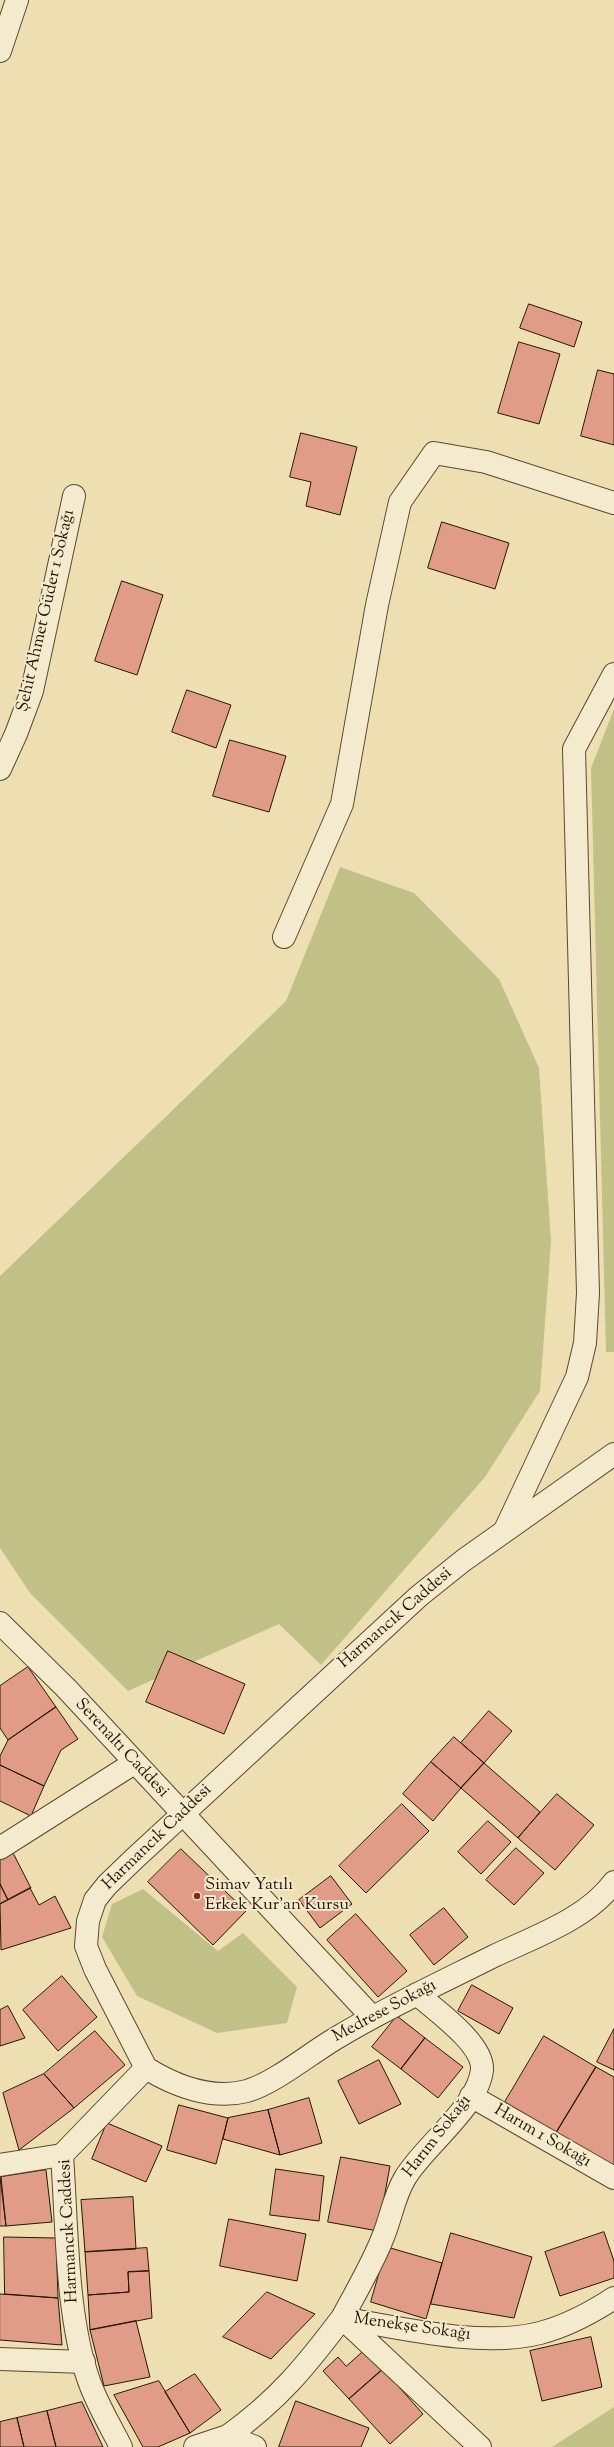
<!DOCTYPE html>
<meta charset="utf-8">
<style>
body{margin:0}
canvas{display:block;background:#eedfb2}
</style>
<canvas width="614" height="2447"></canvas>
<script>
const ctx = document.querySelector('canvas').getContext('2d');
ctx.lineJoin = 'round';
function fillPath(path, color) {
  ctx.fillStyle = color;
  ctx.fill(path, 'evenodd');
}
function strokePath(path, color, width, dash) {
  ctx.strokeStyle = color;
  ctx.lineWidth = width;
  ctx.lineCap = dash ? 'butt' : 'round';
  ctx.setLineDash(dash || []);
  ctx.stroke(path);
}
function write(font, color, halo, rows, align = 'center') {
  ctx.font = font + ' "Sorts Mill Goudy",serif';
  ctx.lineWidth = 4;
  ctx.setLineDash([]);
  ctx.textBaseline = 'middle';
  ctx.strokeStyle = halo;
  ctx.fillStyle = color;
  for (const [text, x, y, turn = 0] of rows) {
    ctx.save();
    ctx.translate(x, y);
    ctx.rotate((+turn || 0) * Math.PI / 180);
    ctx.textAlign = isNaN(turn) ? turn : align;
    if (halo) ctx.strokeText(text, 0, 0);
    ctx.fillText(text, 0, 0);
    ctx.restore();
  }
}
const green = new Path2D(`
 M 614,709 L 614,1352 L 606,1352 L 591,768 Z
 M 340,867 L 414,893 L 499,979 L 539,1068 L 551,1241 L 540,1391 L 485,1477 L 321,1665 L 279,1624 L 128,1691 L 30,1593 L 0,1548 L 0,1276 L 286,1001 Z
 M 143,1889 L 218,1951 L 243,1933 L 297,1987 L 287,2023 L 217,2033 L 137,1996 L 102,1937 L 112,1904 Z
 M 614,2407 L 614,2447 L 552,2447 Z`);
const building = new Path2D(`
 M 529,304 L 582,322 L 574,347 L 520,328 Z
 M 519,342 L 560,354 L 539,424 L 498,413 Z
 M 598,370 L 614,374 L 614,445 L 581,436 Z
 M 301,433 L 357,447 L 340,515 L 306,506 L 311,482 L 290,477 Z
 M 442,522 L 509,543 L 495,589 L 428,568 Z
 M 122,581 L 163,595 L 137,675 L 95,661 Z
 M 187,690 L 231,705 L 216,748 L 172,732 Z
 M 230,740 L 286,756 L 269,812 L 213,796 Z
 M 168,1651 L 245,1684 L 224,1734 L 146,1702 Z
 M 28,1667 L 56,1707 L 8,1740 L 0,1728 L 0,1686 Z
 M 56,1707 L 78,1739 L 61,1750 L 44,1786 L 0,1765 L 0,1756 L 8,1740 Z
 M 489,1711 L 512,1731 L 484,1763 L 461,1743 Z
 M 454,1737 L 484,1763 L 461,1788 L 431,1762 Z
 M 431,1762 L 461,1788 L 433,1821 L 403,1794 Z
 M 484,1763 L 540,1812 L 518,1838 L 461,1788 Z
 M 0,1765 L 44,1786 L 31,1816 L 0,1801 Z
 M 557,1794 L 594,1825 L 555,1870 L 518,1838 Z
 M 402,1804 L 429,1831 L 366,1893 L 339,1866 Z
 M 488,1821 L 511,1842 L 481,1874 L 458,1852 Z
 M 516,1848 L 544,1873 L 514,1905 L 486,1880 Z
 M 181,1849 L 246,1911 L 213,1945 L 148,1882 Z
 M 12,1851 L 31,1888 L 8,1900 L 0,1884 L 0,1857 Z
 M 331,1876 L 352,1904 L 320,1928 L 299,1900 Z
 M 0,1884 L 8,1900 L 0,1904 Z
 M 30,1888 L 39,1905 L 55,1896 L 71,1928 L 1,1950 L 0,1904 Z
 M 444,1908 L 468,1937 L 434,1965 L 410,1935 Z
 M 356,1914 L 407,1971 L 378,1997 L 327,1940 Z
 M 62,1976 L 97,2017 L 58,2051 L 23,2010 Z
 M 472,1985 L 513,2008 L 499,2034 L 458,2011 Z
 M 8,2006 L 25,2038 L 0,2046 L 0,2010 Z
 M 397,2016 L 425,2038 L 401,2069 L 372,2047 Z
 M 614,2029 L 614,2070 L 597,2062 Z
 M 95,2031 L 125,2065 L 74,2108 L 44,2074 Z
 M 544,2036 L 596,2067 L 556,2133 L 505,2102 Z
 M 425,2038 L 463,2067 L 438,2098 L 401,2069 Z
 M 379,2060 L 401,2104 L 359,2124 L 338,2081 Z
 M 596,2067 L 614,2077 L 614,2167 L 556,2133 Z
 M 44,2074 L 74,2108 L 19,2150 L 3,2093 Z
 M 309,2098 L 322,2143 L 280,2155 L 268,2110 Z
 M 179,2105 L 228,2118 L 216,2164 L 167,2150 Z
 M 268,2110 L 280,2155 L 223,2139 L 228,2118 Z
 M 107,2123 L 162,2146 L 146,2182 L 92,2159 Z
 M 341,2157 L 390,2166 L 378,2231 L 328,2222 Z
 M 276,2169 L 324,2176 L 319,2221 L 270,2215 Z
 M 46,2170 L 52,2222 L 6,2226 L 1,2177 Z
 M 0,2177 L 6,2226 L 0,2226 Z
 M 133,2197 L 136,2249 L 85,2252 L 81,2200 Z
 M 229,2219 L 306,2234 L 297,2281 L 220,2266 Z
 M 604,2232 L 614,2261 L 614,2278 L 560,2296 L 545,2252 Z
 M 451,2233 L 532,2257 L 514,2318 L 431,2304 Z
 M 4,2237 L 56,2238 L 58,2298 L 5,2294 Z
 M 387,2247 L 442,2263 L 426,2319 L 371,2302 Z
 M 147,2248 L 149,2271 L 128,2272 L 129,2292 L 88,2295 L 85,2252 Z
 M 149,2271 L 152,2318 L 90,2330 L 88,2295 L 129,2292 L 128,2272 Z
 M 267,2292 L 315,2314 L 271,2359 L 223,2337 Z
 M 0,2294 L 58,2298 L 62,2345 L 0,2340 Z
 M 136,2321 L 150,2377 L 104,2386 L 90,2330 Z
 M 591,2337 L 602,2387 L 542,2401 L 530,2351 Z
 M 365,2350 L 383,2369 L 349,2399 L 323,2371 L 338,2357 L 346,2366 Z
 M 383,2369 L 423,2414 L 390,2444 L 349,2399 Z
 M 195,2374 L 221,2410 L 190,2433 L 165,2392 Z
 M 159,2381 L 190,2433 L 158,2447 L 143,2447 L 114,2395 Z
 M 296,2401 L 369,2428 L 361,2447 L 279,2447 Z
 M 82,2402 L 103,2447 L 56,2447 L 47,2411 Z
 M 47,2411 L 56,2447 L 24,2447 L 17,2418 Z
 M 17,2418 L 24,2447 L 0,2447 L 0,2422 Z`);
const minor = new Path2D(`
 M 0,51 L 17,0
 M 0,769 L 16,734 L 32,691 L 74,496
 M 284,937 L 342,804 L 377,605 L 400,502 L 434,453 L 486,462 L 614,503
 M 505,1530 L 577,1377 L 585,1343 L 588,1293 L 574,749 L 614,674
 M 417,1994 C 435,2010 484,2044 482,2070 C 478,2107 424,2146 405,2178 C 394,2196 391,2218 383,2237 C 372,2265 356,2292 342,2318 L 480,2447
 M 146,2068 C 175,2086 212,2100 247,2091 C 275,2083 312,2052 338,2037 C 388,2007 442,1982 494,1956 C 534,1937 587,1919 614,1882
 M 471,2096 L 614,2178
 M 0,2165 L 62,2155
 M 0,2359 L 84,2362
 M 228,2436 C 279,2399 305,2367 342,2318 C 400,2328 483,2348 540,2333 C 567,2326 591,2313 614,2298
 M 195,2447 L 228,2436 L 255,2447`);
const tertiary = new Path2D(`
 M 0,1623 L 66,1688 L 372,2017
 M 0,1848 L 134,1763
 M 121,2447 C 110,2425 97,2404 89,2381 C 66,2317 67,2224 62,2155 L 146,2068 L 95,1969 L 86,1946 L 88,1921 L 95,1900 L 107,1885 L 134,1859 L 419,1596 L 464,1560 L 614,1454`);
const markers = [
 [197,1896,4,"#8f2418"]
];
const streetNames = [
 ["Şehit Ahmet Güder 1 Sokağı",47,611,-77],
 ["Harmancık Caddesi",396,1619,-41],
 ["Serenaltı Caddesi",121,1749,47],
 ["Harmancık Caddesi",158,1838,-44],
 ["Medrese Sokağı",385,2012,-28],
 ["Harım Sokağı",438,2137,-52],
 ["Harım 1 Sokağı",542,2137,30],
 ["Harmancık Caddesi",70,2231,-93],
 ["Menekşe Sokağı",412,2328,8]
];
const poiNames = [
 ["Simav Yatılı",205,1886],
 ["Erkek Kur'an Kursu",205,1906]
];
fillPath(green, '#c1c087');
fillPath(building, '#e09c86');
strokePath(building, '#261704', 1);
strokePath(minor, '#584930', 24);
strokePath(tertiary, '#584930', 24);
strokePath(minor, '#f4eacd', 22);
strokePath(tertiary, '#f4eacd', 22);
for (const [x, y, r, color] of markers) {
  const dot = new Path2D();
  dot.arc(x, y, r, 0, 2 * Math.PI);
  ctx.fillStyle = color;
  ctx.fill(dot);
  strokePath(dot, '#f4eacd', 1.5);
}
write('17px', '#261704', '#f4eacd', streetNames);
write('17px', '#261704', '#f4eacd', poiNames, 'left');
</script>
